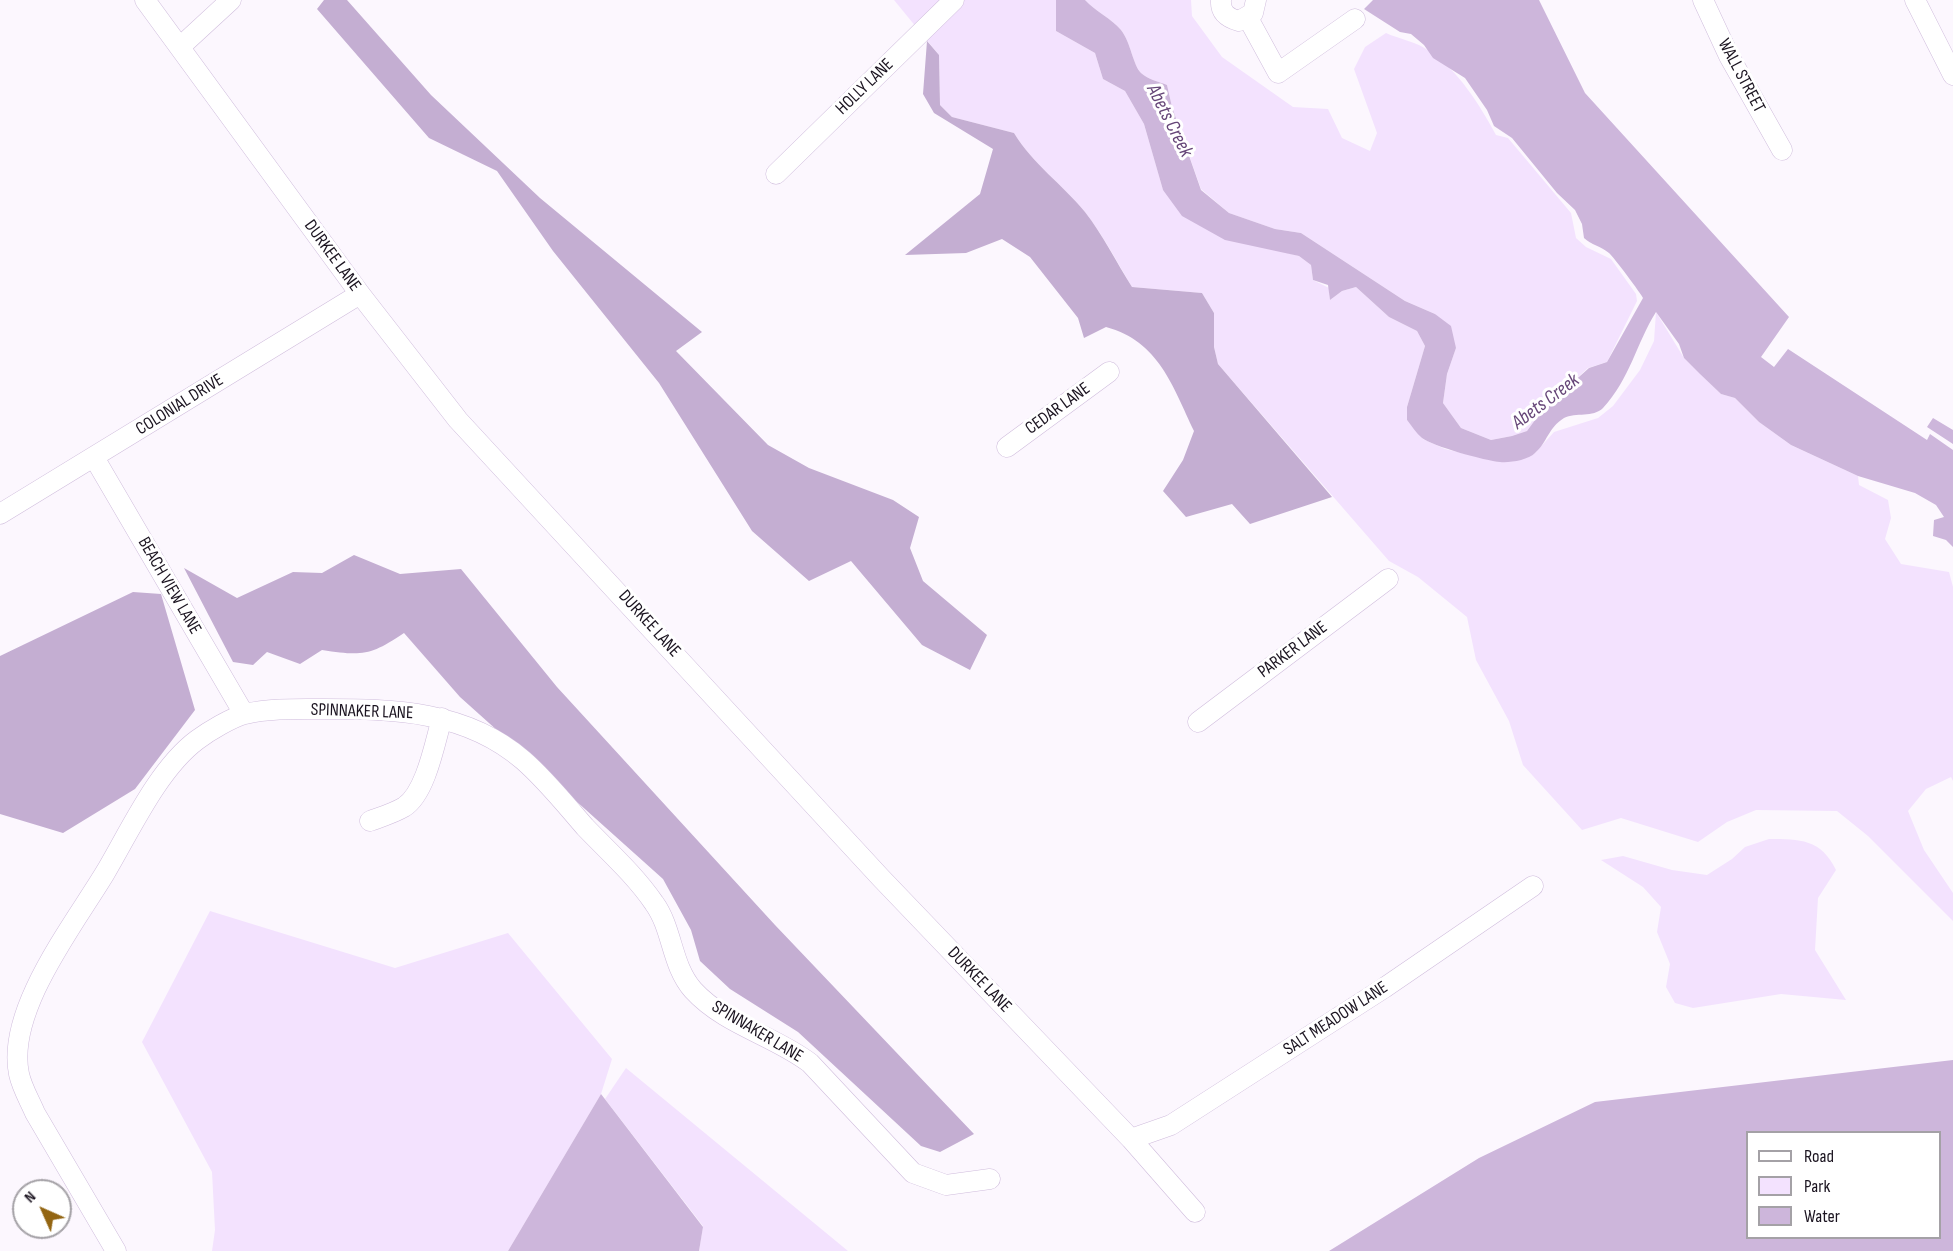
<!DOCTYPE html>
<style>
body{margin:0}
#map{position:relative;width:1953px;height:1251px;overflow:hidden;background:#fcf7fe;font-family:"Sofia Sans Condensed",sans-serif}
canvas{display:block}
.legend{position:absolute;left:1746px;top:1131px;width:195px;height:108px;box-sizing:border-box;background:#fff;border:2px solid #a4a1a6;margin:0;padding:8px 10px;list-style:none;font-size:18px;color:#1b1420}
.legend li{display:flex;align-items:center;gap:12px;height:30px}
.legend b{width:30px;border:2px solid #a4a1a6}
.north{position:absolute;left:12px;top:1179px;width:60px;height:60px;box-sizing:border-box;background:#fff;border:2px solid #a4a1a6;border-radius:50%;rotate:315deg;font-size:16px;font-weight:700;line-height:24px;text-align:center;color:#1b1420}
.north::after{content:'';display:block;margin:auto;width:21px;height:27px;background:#936512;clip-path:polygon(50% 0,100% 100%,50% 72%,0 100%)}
</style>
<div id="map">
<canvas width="1953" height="1251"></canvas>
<ul class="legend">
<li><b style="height:8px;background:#fff"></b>Road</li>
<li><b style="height:16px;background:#f3e2fe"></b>Park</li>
<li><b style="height:16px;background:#cdb6db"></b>Water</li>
</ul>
<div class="north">N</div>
</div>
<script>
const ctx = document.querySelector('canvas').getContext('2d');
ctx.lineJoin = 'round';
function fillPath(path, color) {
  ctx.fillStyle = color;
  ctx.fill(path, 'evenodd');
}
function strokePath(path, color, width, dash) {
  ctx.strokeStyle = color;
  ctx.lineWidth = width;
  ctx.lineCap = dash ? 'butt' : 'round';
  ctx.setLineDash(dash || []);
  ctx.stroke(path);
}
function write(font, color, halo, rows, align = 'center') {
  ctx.font = font + ' "Sofia Sans Condensed",sans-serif';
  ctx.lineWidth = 6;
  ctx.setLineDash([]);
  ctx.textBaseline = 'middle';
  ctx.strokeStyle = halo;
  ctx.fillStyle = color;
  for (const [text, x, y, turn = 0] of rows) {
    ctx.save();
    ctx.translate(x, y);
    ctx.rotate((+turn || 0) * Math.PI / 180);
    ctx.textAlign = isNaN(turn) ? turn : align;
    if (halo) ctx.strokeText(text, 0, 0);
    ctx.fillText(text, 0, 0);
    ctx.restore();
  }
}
const green = new Path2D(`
 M 894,0 L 1056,0 L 1056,31 L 1095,53 L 1103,79 L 1125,91 L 1144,124 L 1163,190 L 1280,251 L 1299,256 L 1311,265 L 1313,280 L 1329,288 L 1330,300 L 1342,291 L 1356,287 L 1389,317 L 1417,331 L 1425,346 L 1407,407 L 1407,420 L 1423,439 L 1445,449 L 1499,462 L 1535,453 L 1554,432 L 1598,418 L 1613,406 L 1640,370 L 1654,341 L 1656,312 L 1684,358 L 1721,394 L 1735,398 L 1759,422 L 1791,445 L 1858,476 L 1859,485 L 1888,500 L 1891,518 L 1885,539 L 1901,564 L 1949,572 L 1953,587 L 1953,781 L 1951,777 L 1926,789 L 1908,811 L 1924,850 L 1953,893 L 1953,921 L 1868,836 L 1837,811 L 1756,810 L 1727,822 L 1698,842 L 1621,818 L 1582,830 L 1523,765 L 1509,721 L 1476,660 L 1467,617 L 1418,577 L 1389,561 L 1218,364 L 1214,347 L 1214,313 L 1202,293 L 1132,287 C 1117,262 1103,235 1085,212 C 1062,184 1033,164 1014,133 L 952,117 L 940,105 L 939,55 Z
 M 1085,0 L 1191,0 L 1192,16 L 1222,57 L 1293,107 L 1328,109 L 1342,138 L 1370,151 L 1377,133 L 1354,69 L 1365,47 L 1386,33 C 1399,39 1418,42 1429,51 C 1458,70 1480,105 1496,135 L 1508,138 L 1571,213 L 1576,238 L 1586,247 L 1611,259 L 1636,294 L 1637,301 L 1607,362 L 1588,368 L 1543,409 L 1527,431 L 1512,436 L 1491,440 L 1461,428 L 1443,403 L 1447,374 L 1456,348 L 1435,314 L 1405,301 L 1301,233 L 1275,229 L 1229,213 L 1201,189 L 1172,107 L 1167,85 C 1160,82 1147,79 1141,73 C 1133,65 1131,43 1121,30 C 1112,19 1095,11 1085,0 Z
 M 1769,839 C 1800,839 1821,839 1836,870 L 1818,898 L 1815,950 L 1846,1000 L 1781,994 L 1693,1008 L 1675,1003 L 1666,987 L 1670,964 L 1657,932 L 1661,907 L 1643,887 L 1601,860 L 1623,856 L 1672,870 L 1707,875 L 1732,859 L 1745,847 Z
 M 210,911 L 395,968 L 508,933 L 612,1059 L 601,1094 L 508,1251 L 212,1251 L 215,1230 L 212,1172 L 142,1042 Z
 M 626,1068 L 848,1251 L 699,1251 L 703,1226 L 605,1099 Z`);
const forest = new Path2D(`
 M 324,0 L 347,0 L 431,95 L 540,198 L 702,332 L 676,351 L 768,445 L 809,468 L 893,500 L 919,517 L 910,548 L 923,581 L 987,635 L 970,670 L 922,645 L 851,561 L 809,581 L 752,531 L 659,383 L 553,251 L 497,171 L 429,138 L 317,9 Z
 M 927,41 L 939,55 L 940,105 L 952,117 L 1014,133 C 1033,164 1062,184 1085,212 C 1103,235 1116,262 1132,287 L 1202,293 L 1214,313 L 1214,347 L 1218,364 L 1332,497 L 1250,524 L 1232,504 L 1186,517 L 1163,491 L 1183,460 L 1194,431 C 1173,387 1159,341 1106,327 L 1084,338 L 1078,318 L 1030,257 L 1002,239 L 966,253 L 905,255 L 980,194 L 993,149 L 934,113 L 923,94 Z
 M 354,555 L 400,574 L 461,569 L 557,687 L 775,925 L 974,1134 L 940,1152 L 921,1146 L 798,1032 L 730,989 L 700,961 L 691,930 L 663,879 L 460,697 L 404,633 C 370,656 362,656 322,650 L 300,664 L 267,652 L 253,665 L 233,662 L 184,568 L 237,598 L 293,572 L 322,573 Z
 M 133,592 L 161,594 L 195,710 L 135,789 L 63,833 L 0,814 L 0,656 Z`);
const water = new Path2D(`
 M 1056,0 L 1085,0 C 1095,11 1112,19 1121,30 C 1131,43 1133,65 1141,73 C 1147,79 1160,82 1167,85 L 1172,107 L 1201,190 L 1229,213 L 1275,229 L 1301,233 L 1405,301 L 1435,314 L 1451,326 L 1456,348 L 1447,374 L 1443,403 L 1461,428 L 1491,440 L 1512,436 L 1527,431 L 1543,409 L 1589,368 L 1607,362 L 1643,298 C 1642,295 1613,256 1609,253 C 1601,246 1591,245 1584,238 L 1582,224 L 1575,210 L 1557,193 L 1512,138 L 1494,126 L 1487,110 L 1465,78 L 1433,58 L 1424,45 L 1411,34 L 1400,32 L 1364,9 L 1373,0 L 1539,0 L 1585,93 L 1789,317 L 1761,357 L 1774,367 L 1788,349 L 1927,440 L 1930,434 L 1953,450 L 1953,547 L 1946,540 L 1933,536 L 1934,520 L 1944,517 L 1936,505 L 1915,493 L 1858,476 L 1791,445 L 1759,422 L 1735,398 L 1721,394 L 1700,374 L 1684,358 L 1679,344 L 1656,312 C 1636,344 1630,379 1603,408 C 1593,418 1576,412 1564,418 C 1548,428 1547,443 1535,453 C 1528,460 1510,463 1500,462 C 1486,461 1432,446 1422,438 C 1416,433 1412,426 1407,420 L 1407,407 L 1425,346 L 1417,331 L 1389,317 L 1356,287 L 1342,291 L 1330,300 L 1328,285 L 1313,280 L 1311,265 L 1299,256 L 1225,240 L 1182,216 L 1163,190 L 1144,124 L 1125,91 L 1103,79 L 1095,53 L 1056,31 Z
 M 1933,418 L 1953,430 L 1953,444 L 1927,427 Z
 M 1953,1060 L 1953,1251 L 1329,1251 L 1479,1158 L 1595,1102 ZM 1748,1132 L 1940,1132 L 1940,1238 L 1748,1238 Z
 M 601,1094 L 703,1227 L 699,1251 L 508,1251 Z`);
const minor = new Path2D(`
 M 145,0 L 360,294 L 458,420 L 881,878 L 1131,1139 L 1195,1212
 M 1221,0 C 1220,13 1228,18 1239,21 L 1253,13 L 1256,0
 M 1703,0 L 1729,56 L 1782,150
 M 1915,0 L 1953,75
 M 1248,18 L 1278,73 L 1355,19
 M 180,47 L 231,0
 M 776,174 L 954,0
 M 1007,447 L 1109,372
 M 95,459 L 244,714
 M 0,514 L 360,294
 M 1198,722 L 1388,579
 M 370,821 C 381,817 394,813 404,807 C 426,793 435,742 442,718
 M 1131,1139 L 1171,1125 L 1384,988 L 1533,886
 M 116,1251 L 35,1113 C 30,1101 22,1088 19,1074 C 6,1011 73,926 105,873 C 130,831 158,769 197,740 C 209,731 231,718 245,714 C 269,708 299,709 324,709 C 395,709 466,711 523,760 C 546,780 565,804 585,827 C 608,851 635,875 654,903 C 673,929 671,965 693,990 C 725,1025 773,1035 810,1063 L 913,1173 L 946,1185 L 990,1179`);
const streetNames = [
 ["WALL STREET",1741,76,62],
 ["HOLLY LANE",865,87,-44],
 ["DURKEE LANE",332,256,54],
 ["COLONIAL DRIVE",180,405,-32],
 ["CEDAR LANE",1058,409,-36],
 ["BEACH VIEW LANE",169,586,60],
 ["DURKEE LANE",649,624,48],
 ["PARKER LANE",1293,650,-37],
 ["SPINNAKER LANE",362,712,2],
 ["DURKEE LANE",979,980,46],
 ["SALT MEADOW LANE",1336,1019,-33],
 ["SPINNAKER LANE",757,1032,31]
];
const waterNames = [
 ["Abets Creek",1169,121,63],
 ["Abets Creek",1546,402,-37]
];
fillPath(green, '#f3e2fe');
fillPath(forest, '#c4aed2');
fillPath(water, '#cdb6db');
strokePath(minor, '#cfbcdc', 21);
strokePath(minor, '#fff', 20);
write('18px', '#1b1420', '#fff', streetNames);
write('italic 20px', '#664678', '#fff', waterNames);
</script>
